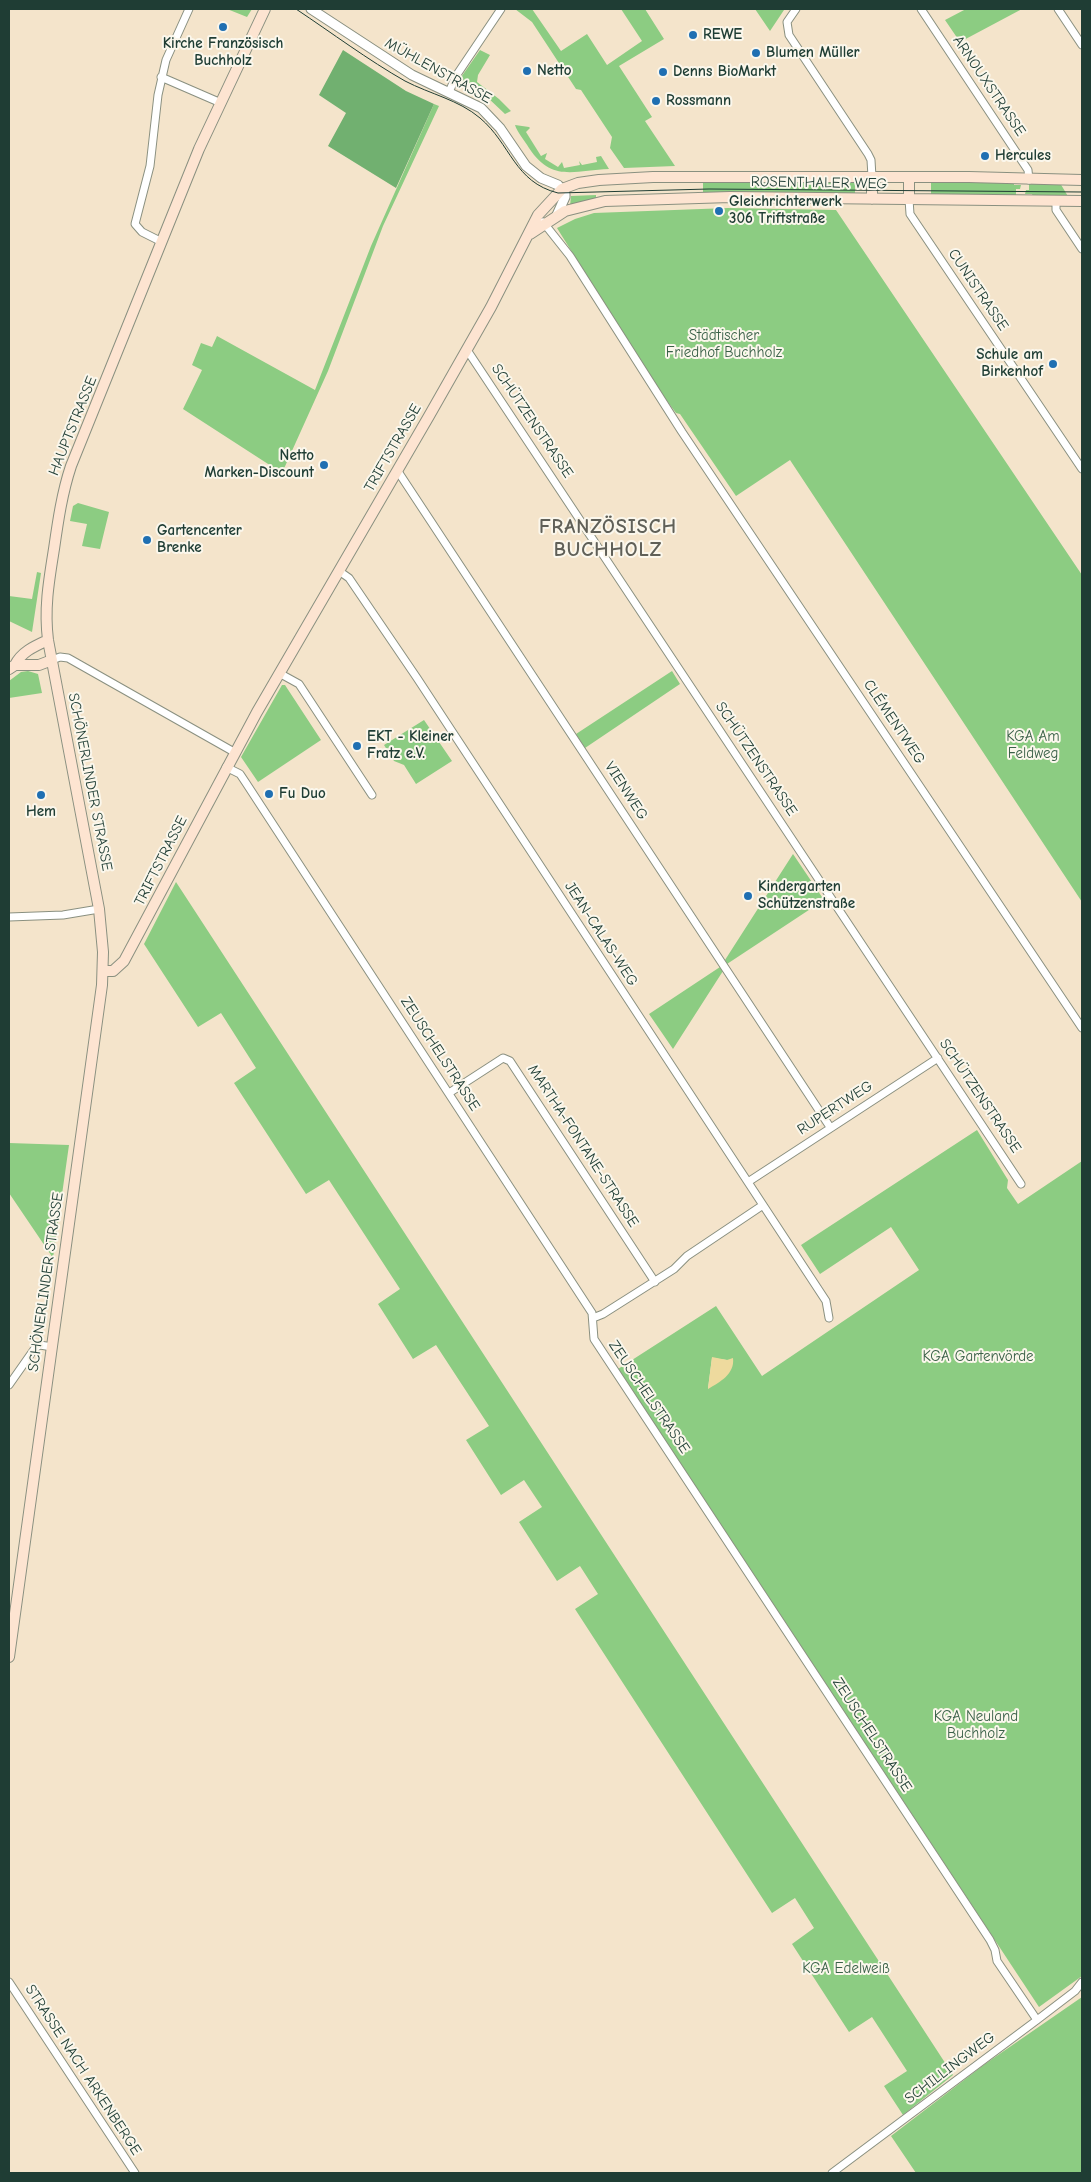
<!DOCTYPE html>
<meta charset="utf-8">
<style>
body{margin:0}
#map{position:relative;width:1091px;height:2182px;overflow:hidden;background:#f4e4cb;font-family:"Comic Neue",sans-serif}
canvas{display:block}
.frame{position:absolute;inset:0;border:10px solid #1f3d34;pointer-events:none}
</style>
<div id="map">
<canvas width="1091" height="2182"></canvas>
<div class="frame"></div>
</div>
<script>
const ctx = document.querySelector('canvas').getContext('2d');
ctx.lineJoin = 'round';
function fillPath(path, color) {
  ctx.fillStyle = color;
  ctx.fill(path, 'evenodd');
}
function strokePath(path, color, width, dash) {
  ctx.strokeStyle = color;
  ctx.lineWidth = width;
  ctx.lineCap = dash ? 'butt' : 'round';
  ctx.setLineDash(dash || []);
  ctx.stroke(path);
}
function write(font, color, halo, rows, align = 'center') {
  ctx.font = font + ' "Comic Neue",sans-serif';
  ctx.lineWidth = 4;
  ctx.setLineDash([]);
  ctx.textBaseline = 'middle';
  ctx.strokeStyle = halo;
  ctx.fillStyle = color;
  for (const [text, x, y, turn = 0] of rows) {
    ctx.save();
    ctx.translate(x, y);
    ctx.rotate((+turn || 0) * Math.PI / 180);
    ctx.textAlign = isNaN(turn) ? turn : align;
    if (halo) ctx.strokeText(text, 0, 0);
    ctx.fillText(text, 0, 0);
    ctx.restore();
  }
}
const green = new Path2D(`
 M 227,9 L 252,9 L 247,17 Z
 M 515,9 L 532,9 L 561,51 L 587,34 L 607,65 L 642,41 L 621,9 L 645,9 L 664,39 L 619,66 L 652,117 L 645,121 L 675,166 L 624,168 L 610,148 L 612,137 L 581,90 L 576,89 L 532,22 Z
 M 755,9 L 783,9 L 784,10 L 770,31 Z
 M 966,9 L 1022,9 L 960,42 L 945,20 Z
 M 480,50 L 490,55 L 478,75 L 477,82 L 499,99 L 511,111 L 505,114 L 487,97 L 457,83 Z
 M 434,104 L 439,106 L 383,226 L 328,371 L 282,473 L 183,409 L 202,370 L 192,365 L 201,343 L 212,347 L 217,336 L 315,390 L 371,246 Z
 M 515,125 L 529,127 L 530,128 L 526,132 L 541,156 L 547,153 L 545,159 L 558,167 L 562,162 L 564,168 L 580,165 L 579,161 L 582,165 L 597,162 L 596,157 L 601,156 L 609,169 C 575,170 552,183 529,148 C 525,141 517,132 515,125 Z
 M 703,180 L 855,180 L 855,195 L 703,195 Z
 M 931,181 L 1014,182 L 1014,185 L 1021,185 L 1020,189 L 1016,189 L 1016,197 L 931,196 Z
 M 1029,183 L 1060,183 L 1069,198 L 1033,197 L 1032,194 L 1025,194 L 1026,190 L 1029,190 Z
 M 596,195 L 596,200 L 570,206 L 571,196 Z
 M 728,208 L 836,210 L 1082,575 L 1082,902 L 790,460 L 736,496 L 680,414 L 676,413 L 655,385 L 557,228 L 575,219 L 594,213 Z
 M 78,503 L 109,512 L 100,549 L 82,546 L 87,524 L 70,521 L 73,506 Z
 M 37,572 L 41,573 L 32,632 L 9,621 L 9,596 L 32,599 Z
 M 28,671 L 38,674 L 42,693 L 9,698 L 9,681 L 21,672 Z
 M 672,671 L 680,684 L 585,748 L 576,734 Z
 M 282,685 L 285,685 L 321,740 L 258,782 L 241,757 Z
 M 424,720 L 452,761 L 416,784 L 404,765 L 394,761 L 384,745 Z
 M 793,854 L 824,900 L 727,964 L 725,960 Z
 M 176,882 L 953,2075 L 903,2115 L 884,2086 L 907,2071 L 872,2017 L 849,2032 L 792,1944 L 814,1928 L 795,1898 L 772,1913 L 575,1609 L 598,1594 L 580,1566 L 557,1581 L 519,1522 L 542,1507 L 524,1480 L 501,1495 L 466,1440 L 489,1426 L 436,1345 L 413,1359 L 378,1304 L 400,1289 L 329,1180 L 306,1194 L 234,1083 L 256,1068 L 221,1013 L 198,1027 L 144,944 Z
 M 720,967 L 723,971 L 673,1049 L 649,1014 Z
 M 977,1130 L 1008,1180 L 1007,1188 L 1018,1204 L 1082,1161 L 1082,1976 L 1039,2007 L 618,1369 L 716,1306 L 762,1376 L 919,1270 L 891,1227 L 820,1274 L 801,1245 ZM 712,1358 L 727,1360 L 708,1389 L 708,1388 Z
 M 9,1143 L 69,1145 L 53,1258 L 9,1193 Z
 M 1082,1997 L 1082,2173 L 916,2173 L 891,2136 L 985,2064 Z`);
const forest = new Path2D(`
 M 343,50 L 406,91 L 434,104 L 396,188 L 328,146 L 346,113 L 319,95 Z`);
const sand = new Path2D(`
 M 712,1357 L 727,1360 L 733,1358 C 735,1374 720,1382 708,1389 Z`);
const minor = new Path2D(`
 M 796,9 L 787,22 L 789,35 L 868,154 L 871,160 L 872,177
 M 921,9 L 1028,170 L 1029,180
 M 1058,9 L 1082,45
 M 161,77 L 221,103
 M 449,92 L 456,76 L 501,9
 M 909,199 L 910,214 L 1082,469
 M 1056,201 L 1056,210 L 1082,249
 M 543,222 L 570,256 L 682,432 L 1082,1028
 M 162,242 L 142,232 L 135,224 L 150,166 L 158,95 L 166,60 L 189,9
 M 467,350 L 1021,1184
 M 397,470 L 830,1127
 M 339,571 L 349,578 L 417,678 L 826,1301 L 829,1318
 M 52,660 L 60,657 L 68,658 L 234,752
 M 279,673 L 299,684 L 372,795
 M 226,767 L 240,774 L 246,783 L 592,1313 L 594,1339 L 990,1940 L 995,1950 L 997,1961 L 1037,2020
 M 9,917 L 63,915 L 99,909
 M 449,1093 L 503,1058 L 510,1061 L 655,1282
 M 748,1182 L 938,1058
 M 593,1318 L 603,1314 L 674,1269 L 687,1256 L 763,1205
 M 9,1385 L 35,1348 L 40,1345 L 52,1347
 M 9,1982 L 135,2173
 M 832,2173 L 1037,2020 L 1075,1991 L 1082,1982`);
const tertiary = new Path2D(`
 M 311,9 L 412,75 L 481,108 L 500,128 L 526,166 L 541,178 L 558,185 L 565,194 L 565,197 L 557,215`);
const secondary = new Path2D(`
 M 872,177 L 872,199
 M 909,177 L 909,199
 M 530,234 L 565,211 L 605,201 L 730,197 L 1082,201
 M 15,665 C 21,652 35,646 48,640
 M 9,669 L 15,665 L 39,665 L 52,660
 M 103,971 L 113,971 L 124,961 L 257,712 L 429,416 L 491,307 L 538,215 L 562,189 L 578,183 L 599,180 L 653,177 L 969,177 L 1082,180
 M 9,1657 L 102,985 L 103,952 L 99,909 L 48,640 C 44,608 49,580 54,549 C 58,521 62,493 71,466 L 199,149 L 265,9`);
const tram = new Path2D(`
 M 296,9 C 332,33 368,60 405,81 C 430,94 459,100 480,118 C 511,144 514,182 558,193 L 709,189 L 1082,192`);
const markers = [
 [223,27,5,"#1f6fb2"],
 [693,35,5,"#1f6fb2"],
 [756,53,5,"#1f6fb2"],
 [527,71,5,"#1f6fb2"],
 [663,72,5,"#1f6fb2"],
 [656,101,5,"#1f6fb2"],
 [985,156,5,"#1f6fb2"],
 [719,211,5,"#1f6fb2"],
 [1053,364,5,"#1f6fb2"],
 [324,465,5,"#1f6fb2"],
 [147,540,5,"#1f6fb2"],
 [357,746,5,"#1f6fb2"],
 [269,794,5,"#1f6fb2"],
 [41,795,5,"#1f6fb2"],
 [748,896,5,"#1f6fb2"]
];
const poiNames = [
 ["REWE",703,35],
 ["Kirche Französisch",223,44,"center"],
 ["Buchholz",223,61,"center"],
 ["Blumen Müller",766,53],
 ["Netto",537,71],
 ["Denns BioMarkt",673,72],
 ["Rossmann",666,101],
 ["Hercules",995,156],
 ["Gleichrichterwerk",729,202],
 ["306 Triftstraße",729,219],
 ["Schule am",1043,355,"right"],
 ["Birkenhof",1043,372,"right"],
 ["Netto",314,456,"right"],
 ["Marken-Discount",314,473,"right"],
 ["Gartencenter",157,531],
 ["Brenke",157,548],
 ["EKT - Kleiner",367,737],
 ["Fratz e.V.",367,754],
 ["Fu Duo",279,794],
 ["Hem",41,812,"center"],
 ["Kindergarten",758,887],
 ["Schützenstraße",758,904]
];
const streetNames = [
 ["MÜHLENSTRASSE",438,71,29],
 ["ARNOUXSTRASSE",989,86,56],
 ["ROSENTHALER WEG",819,183,1],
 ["CUNISTRASSE",978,290,56],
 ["SCHÜTZENSTRASSE",532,421,56],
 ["HAUPTSTRASSE",73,426,-68],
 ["TRIFTSTRASSE",393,448,-60],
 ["CLÉMENTWEG",894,722,56],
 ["SCHÜTZENSTRASSE",756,759,56],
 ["SCHÖNERLINDER STRASSE",90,782,79],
 ["VIENWEG",626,791,57],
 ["TRIFTSTRASSE",161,861,-63],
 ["JEAN-CALAS-WEG",601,934,57],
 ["ZEUSCHELSTRASSE",440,1054,57],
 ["SCHÜTZENSTRASSE",980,1096,56],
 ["RUPERTWEG",835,1108,-33],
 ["MARTHA-FONTANE-STRASSE",583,1146,57],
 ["SCHÖNERLINDER STRASSE",46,1282,-82],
 ["ZEUSCHELSTRASSE",649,1397,56],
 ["ZEUSCHELSTRASSE",872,1735,57],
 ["SCHILLINGWEG",950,2068,-37],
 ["STRASSE NACH ARKENBERGE",83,2070,57]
];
const parkNames = [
 ["Städtischer",724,336],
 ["Friedhof Buchholz",724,353],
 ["KGA Am",1033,737],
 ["Feldweg",1033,754],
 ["KGA Gartenvörde",978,1357],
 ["KGA Neuland",976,1717],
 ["Buchholz",976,1734],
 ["KGA Edelweiß",846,1969]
];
const districtNames = [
 ["FRANZÖSISCH",608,527],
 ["BUCHHOLZ",608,550]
];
fillPath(green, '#8ccc82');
fillPath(forest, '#71b070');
fillPath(sand, '#eeda9e');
strokePath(minor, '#8a9080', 9);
strokePath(tertiary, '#8a9080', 11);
strokePath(secondary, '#8a9080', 12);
strokePath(minor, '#fff', 7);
strokePath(tertiary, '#fff', 9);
strokePath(secondary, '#fde4d1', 10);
strokePath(tram, '#1f3d34', 1);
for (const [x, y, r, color] of markers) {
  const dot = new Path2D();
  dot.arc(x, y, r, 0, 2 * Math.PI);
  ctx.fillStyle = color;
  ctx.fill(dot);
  strokePath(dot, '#fbf7ec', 2);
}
write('bold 15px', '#1f3d34', '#fbf7ec', poiNames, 'left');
write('15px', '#1f3d34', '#fbf7ec', streetNames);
write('15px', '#3a6148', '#fbf7ec', parkNames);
ctx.letterSpacing = '1px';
write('bold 20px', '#606058', '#fbf7ec', districtNames);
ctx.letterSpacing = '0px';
</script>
